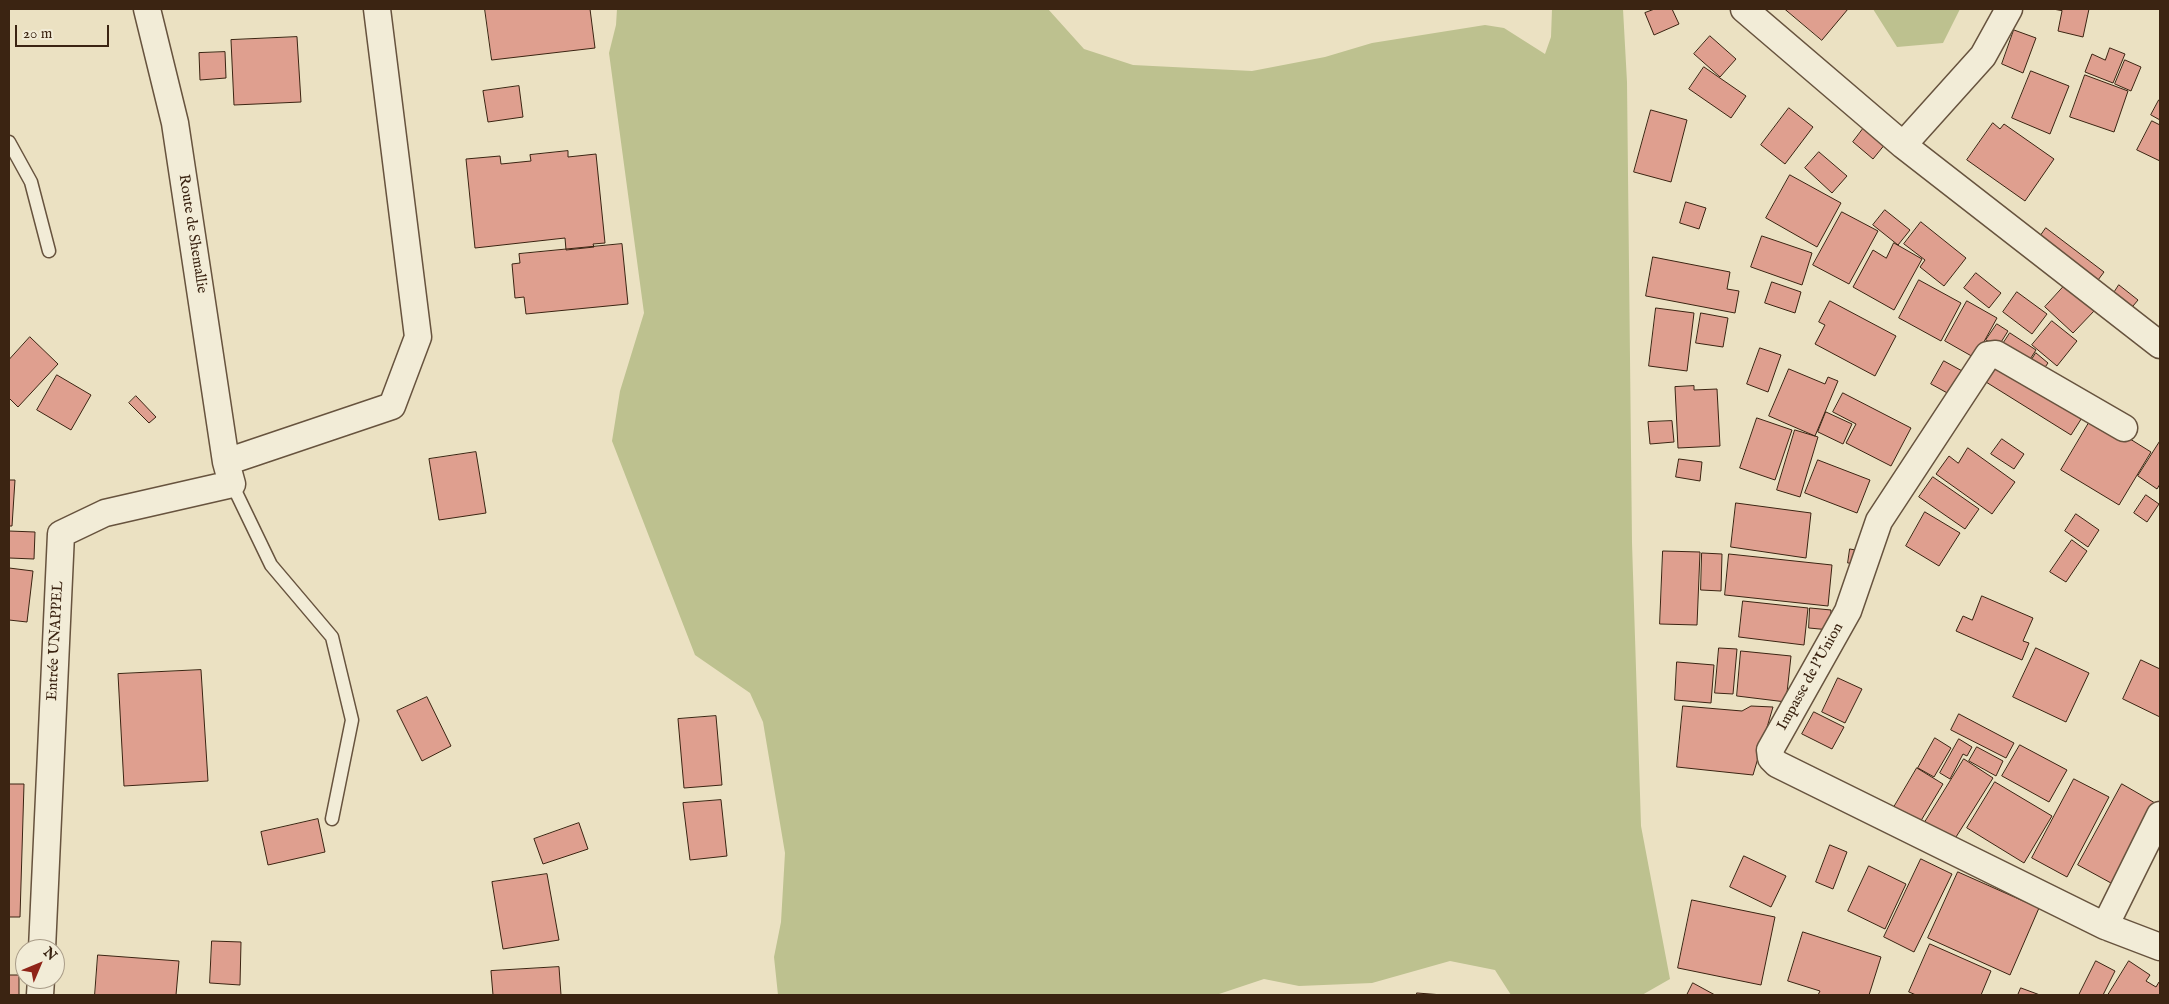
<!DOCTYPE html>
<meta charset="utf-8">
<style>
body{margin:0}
#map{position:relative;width:2169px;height:1004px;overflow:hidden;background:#ebe1c2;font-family:"IM FELL English",serif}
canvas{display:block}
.frame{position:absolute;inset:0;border:10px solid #3b2412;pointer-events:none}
.north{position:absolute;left:15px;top:939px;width:50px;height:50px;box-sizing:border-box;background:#f2ecd7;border:1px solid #a99c88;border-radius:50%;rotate:45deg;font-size:14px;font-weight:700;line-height:20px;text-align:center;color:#3b2412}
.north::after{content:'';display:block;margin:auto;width:18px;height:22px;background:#8f2418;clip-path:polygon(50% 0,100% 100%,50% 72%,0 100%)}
.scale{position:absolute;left:15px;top:25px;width:94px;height:22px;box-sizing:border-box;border:2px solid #3b2412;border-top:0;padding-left:6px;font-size:15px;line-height:18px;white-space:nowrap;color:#3b2412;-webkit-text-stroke:4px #f2ecd7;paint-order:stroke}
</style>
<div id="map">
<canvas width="2169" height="1004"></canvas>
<div class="frame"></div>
<div class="north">N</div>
<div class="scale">20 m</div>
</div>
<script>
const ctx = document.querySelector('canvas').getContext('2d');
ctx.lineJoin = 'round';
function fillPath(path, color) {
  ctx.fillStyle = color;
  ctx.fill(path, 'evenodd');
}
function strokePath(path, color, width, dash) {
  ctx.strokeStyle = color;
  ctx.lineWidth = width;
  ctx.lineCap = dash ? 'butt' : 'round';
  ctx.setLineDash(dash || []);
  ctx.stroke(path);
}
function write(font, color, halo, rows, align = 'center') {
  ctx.font = font + ' "IM FELL English",serif';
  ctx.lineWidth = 4.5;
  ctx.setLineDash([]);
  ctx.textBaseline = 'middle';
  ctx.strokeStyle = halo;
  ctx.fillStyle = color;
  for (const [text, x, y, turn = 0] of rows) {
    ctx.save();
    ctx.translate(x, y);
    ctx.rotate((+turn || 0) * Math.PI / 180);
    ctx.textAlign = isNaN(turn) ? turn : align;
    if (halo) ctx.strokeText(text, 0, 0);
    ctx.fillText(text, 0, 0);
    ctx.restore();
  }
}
const green = new Path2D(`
 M 617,9 L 1048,9 L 1084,49 L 1133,65 L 1252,71 L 1325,57 L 1372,43 L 1485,25 L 1504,28 L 1545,54 L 1551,37 L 1552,9 L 1623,9 L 1627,82 L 1632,543 L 1641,826 L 1670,979 L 1642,995 L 1511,995 L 1495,970 L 1450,961 L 1372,983 L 1299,986 L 1264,979 L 1216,995 L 778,995 L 774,957 L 781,922 L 785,853 L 763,722 L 750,693 L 695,655 L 612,441 L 620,391 L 644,313 L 609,53 L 616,25 Z
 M 1873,9 L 1960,9 L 1943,43 L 1897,47 Z`);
const building = new Path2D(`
 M 485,9 L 590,9 L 595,48 L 492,60 Z
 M 1655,9 L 1672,9 L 1679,24 L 1654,35 L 1645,13 Z
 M 1785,9 L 1848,9 L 1822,40 Z
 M 2053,9 L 2089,9 L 2083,37 L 2058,31 L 2062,11 Z
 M 2014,30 L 2036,38 L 2023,73 L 2002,64 Z
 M 1710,36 L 1736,59 L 1720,77 L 1694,54 Z
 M 297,37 L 301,102 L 234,105 L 231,40 Z
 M 2110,48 L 2125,54 L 2113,83 L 2085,72 L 2092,54 L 2105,60 Z
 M 225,52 L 226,78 L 200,80 L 199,53 Z
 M 2125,60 L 2141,67 L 2131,91 L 2115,84 Z
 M 1704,67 L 1746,96 L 1731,118 L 1689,89 Z
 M 2031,71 L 2069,86 L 2050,134 L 2012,118 Z
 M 2085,75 L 2128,91 L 2114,132 L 2070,117 Z
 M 519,86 L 523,117 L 488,122 L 483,91 Z
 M 2159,100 L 2160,100 L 2160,120 L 2151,115 Z
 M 1789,108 L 1813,127 L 1785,164 L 1761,145 Z
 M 1651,110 L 1687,120 L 1671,182 L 1634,172 Z
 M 1869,121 L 1890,138 L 1873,159 L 1853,142 Z
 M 2152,121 L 2160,125 L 2160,161 L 2137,150 Z
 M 1993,123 L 2000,129 L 2004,124 L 2054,159 L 2025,201 L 1967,160 Z
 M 568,151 L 568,157 L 596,154 L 605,243 L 593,244 L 594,247 L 566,250 L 565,238 L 475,248 L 466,159 L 500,156 L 501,164 L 531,161 L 530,155 Z
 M 1819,152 L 1847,176 L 1832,193 L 1805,168 Z
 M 1790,175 L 1841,203 L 1817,247 L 1766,218 Z
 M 1686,202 L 1706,208 L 1699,229 L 1680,223 Z
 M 1885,210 L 1910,230 L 1898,245 L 1873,225 Z
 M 1842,212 L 1878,231 L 1849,284 L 1813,265 Z
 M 1921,222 L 1966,258 L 1944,286 L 1920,267 L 1925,260 L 1904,244 Z
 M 2046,228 L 2104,272 L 2095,284 L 2037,241 Z
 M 1762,236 L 1812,253 L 1802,285 L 1751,267 Z
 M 1894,243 L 1922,259 L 1894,310 L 1853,287 L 1873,250 L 1886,258 Z
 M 622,244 L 628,304 L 526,314 L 524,297 L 515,298 L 512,264 L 520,263 L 519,254 Z
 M 1653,257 L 1730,272 L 1727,289 L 1739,291 L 1735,313 L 1646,296 Z
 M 1976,273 L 2001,293 L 1989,308 L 1964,288 Z
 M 1919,280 L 1961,303 L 1941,341 L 1899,318 Z
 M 1772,282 L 1801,292 L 1795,313 L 1765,303 Z
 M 2066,284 L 2095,310 L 2073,333 L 2045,307 Z
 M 2119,285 L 2138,300 L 2128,312 L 2110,299 Z
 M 2017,292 L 2047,314 L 2032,334 L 2003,312 Z
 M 1830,301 L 1896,336 L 1875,376 L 1815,344 L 1825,325 L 1819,322 Z
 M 1967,301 L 1997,318 L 1975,358 L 1945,341 Z
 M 1656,308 L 1694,313 L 1687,371 L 1649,366 Z
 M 1701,313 L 1728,318 L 1723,347 L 1696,343 Z
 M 2052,321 L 2077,341 L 2057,366 L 2032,345 Z
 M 1997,324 L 2008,331 L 1998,347 L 1986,340 Z
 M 2010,333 L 2036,350 L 2025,367 L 1999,350 Z
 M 30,337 L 58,364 L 18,407 L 9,398 L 9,360 Z
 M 1760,348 L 1781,355 L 1768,392 L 1747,384 Z
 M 2036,353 L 2048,363 L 2043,370 L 2031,361 Z
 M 1999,359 L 2085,413 L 2071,435 L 1986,382 Z
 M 1944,361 L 1964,372 L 1951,395 L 1931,384 Z
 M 1789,369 L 1825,384 L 1828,377 L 1838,381 L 1815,436 L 1769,416 Z
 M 57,375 L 91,395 L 71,430 L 37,410 Z
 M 1694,386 L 1694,390 L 1717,389 L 1720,446 L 1678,448 L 1675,387 Z
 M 1843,393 L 1911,428 L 1891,466 L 1846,443 L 1856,424 L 1833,412 Z
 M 136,396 L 156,417 L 149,423 L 129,403 Z
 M 1826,412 L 1852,424 L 1843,444 L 1818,432 Z
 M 2093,416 L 2151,452 L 2119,505 L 2061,470 Z
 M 1757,418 L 1792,430 L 1775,480 L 1740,468 Z
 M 1672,421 L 1674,442 L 1650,444 L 1648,422 Z
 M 1795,430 L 1818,437 L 1800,497 L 1777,490 Z
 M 2002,439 L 2024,454 L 2014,469 L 1991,454 Z
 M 2160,441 L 2160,484 L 2157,489 L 2138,476 Z
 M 1968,448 L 2015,482 L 1992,514 L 1936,474 L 1949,456 L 1958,463 Z
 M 476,452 L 486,513 L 439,520 L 429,459 Z
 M 1679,459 L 1702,462 L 1700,481 L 1676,477 Z
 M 1818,460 L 1870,480 L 1857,513 L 1805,493 Z
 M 1933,477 L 1979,509 L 1965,529 L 1919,497 Z
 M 9,480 L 15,480 L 12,526 L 9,526 Z
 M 2146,495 L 2159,504 L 2147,522 L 2134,513 Z
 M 1736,503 L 1811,513 L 1806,558 L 1731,547 Z
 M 1925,512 L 1960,533 L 1939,566 L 1906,546 Z
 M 2076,514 L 2099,530 L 2088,547 L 2065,531 Z
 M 9,531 L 35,532 L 34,559 L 9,558 Z
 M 2072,540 L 2087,551 L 2066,582 L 2050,572 Z
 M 1850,549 L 1861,551 L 1860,564 L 1848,563 Z
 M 1663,551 L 1700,552 L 1697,625 L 1660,624 Z
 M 1702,553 L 1722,554 L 1721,591 L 1701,590 Z
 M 1729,554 L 1832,565 L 1828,606 L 1725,595 Z
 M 9,568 L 33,571 L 27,622 L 9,620 Z
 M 1982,596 L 2033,618 L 2023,641 L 2029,643 L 2022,660 L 1956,631 L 1963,616 L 1972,620 Z
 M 1743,601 L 1808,608 L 1804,645 L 1739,637 Z
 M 1810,608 L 1831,610 L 1830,630 L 1809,628 Z
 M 1719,648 L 1737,649 L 1733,694 L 1715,693 Z
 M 2036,648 L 2089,673 L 2066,722 L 2013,697 Z
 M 1741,651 L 1791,656 L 1786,702 L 1737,696 Z
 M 2141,660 L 2160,669 L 2160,717 L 2123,699 Z
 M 1677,662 L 1714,665 L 1711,703 L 1675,700 Z
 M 201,670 L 208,781 L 124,786 L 118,674 Z
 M 1838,678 L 1862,689 L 1845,723 L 1822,712 Z
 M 427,697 L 451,746 L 422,761 L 397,711 Z
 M 1683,706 L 1742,711 L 1751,706 L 1773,707 L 1753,775 L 1677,767 Z
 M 1814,712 L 1844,727 L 1832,749 L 1802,734 Z
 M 1959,714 L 2014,743 L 2006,758 L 1951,730 Z
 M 716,716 L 722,785 L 684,788 L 678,719 Z
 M 1935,738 L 1951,748 L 1934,777 L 1918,768 Z
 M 1959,739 L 1972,747 L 1967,756 L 1963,754 L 1950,779 L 1940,773 Z
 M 2020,745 L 2067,770 L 2049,802 L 2002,776 Z
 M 1977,747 L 2003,761 L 1996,776 L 1969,761 Z
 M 1964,759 L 1993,778 L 1951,845 L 1922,827 Z
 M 1917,768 L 1943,784 L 1916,829 L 1890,814 Z
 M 2074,779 L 2109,797 L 2067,877 L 2032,858 Z
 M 1995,782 L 2052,816 L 2024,863 L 1967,828 Z
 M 9,784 L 24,784 L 20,917 L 9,917 Z
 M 2122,784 L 2155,803 L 2111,883 L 2078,865 Z
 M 721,800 L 727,856 L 690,860 L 683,803 Z
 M 318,819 L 325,852 L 268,865 L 261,832 Z
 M 579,823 L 588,849 L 543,864 L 534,839 Z
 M 1830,845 L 1847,852 L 1833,889 L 1816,882 Z
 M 1744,856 L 1786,876 L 1771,907 L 1730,887 Z
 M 1921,859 L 1952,874 L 1914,952 L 1884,937 Z
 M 1869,866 L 1906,884 L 1885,929 L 1848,911 Z
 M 1958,872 L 2039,908 L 2010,975 L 1928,938 Z
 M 547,874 L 559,940 L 503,949 L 492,882 Z
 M 1692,900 L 1775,917 L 1761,985 L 1678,968 Z
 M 1803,932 L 1881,957 L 1869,995 L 1818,995 L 1820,991 L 1788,981 Z
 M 212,941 L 241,942 L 240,985 L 210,983 Z
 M 1930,944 L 1991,971 L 1981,995 L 1916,995 L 1909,992 Z
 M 98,955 L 179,961 L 176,995 L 95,995 Z
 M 2096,961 L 2115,971 L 2103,995 L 2079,995 Z
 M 2129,961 L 2150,975 L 2146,981 L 2156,987 L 2159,982 L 2160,983 L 2160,995 L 2108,995 Z
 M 559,967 L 561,995 L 493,995 L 491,971 Z
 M 9,975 L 19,975 L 19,995 L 9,995 Z
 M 1693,983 L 1715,995 L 1687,995 Z
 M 2021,988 L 2040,995 L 2018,995 Z
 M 1417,993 L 1443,995 L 1417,995 Z`);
const service = new Path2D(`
 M 9,142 L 31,182 L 49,251
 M 232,484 L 271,565 L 332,637 L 352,720 L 332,819`);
const minor = new Path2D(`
 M 1744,9 L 1903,145 L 2160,345
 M 1903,145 L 1983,56 L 2009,9
 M 2124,428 L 1996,354 L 1988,355 L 1879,521 L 1848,611 L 1770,750 L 1771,758 L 1777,764 L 2105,926 L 2160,947
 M 226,462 L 392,406 L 418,337 L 377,9
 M 2105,926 L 2160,815
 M 42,949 L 61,534 L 105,513 L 232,484 L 226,462 L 175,123 L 147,9
 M 40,995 L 41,979`);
const streetNames = [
 ["Route de Shemallie",192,234,81],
 ["Entrée UNAPPEL",56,641,-87],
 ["Impasse de l'Union",1811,677,-61]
];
fillPath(green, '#bdc18f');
fillPath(building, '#df9f8f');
strokePath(building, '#3b2412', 1);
strokePath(service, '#67533e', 15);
strokePath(minor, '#67533e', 29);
strokePath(service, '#f2ecd7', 12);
strokePath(minor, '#f2ecd7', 26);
write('15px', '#3b2412', '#f2ecd7', streetNames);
</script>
